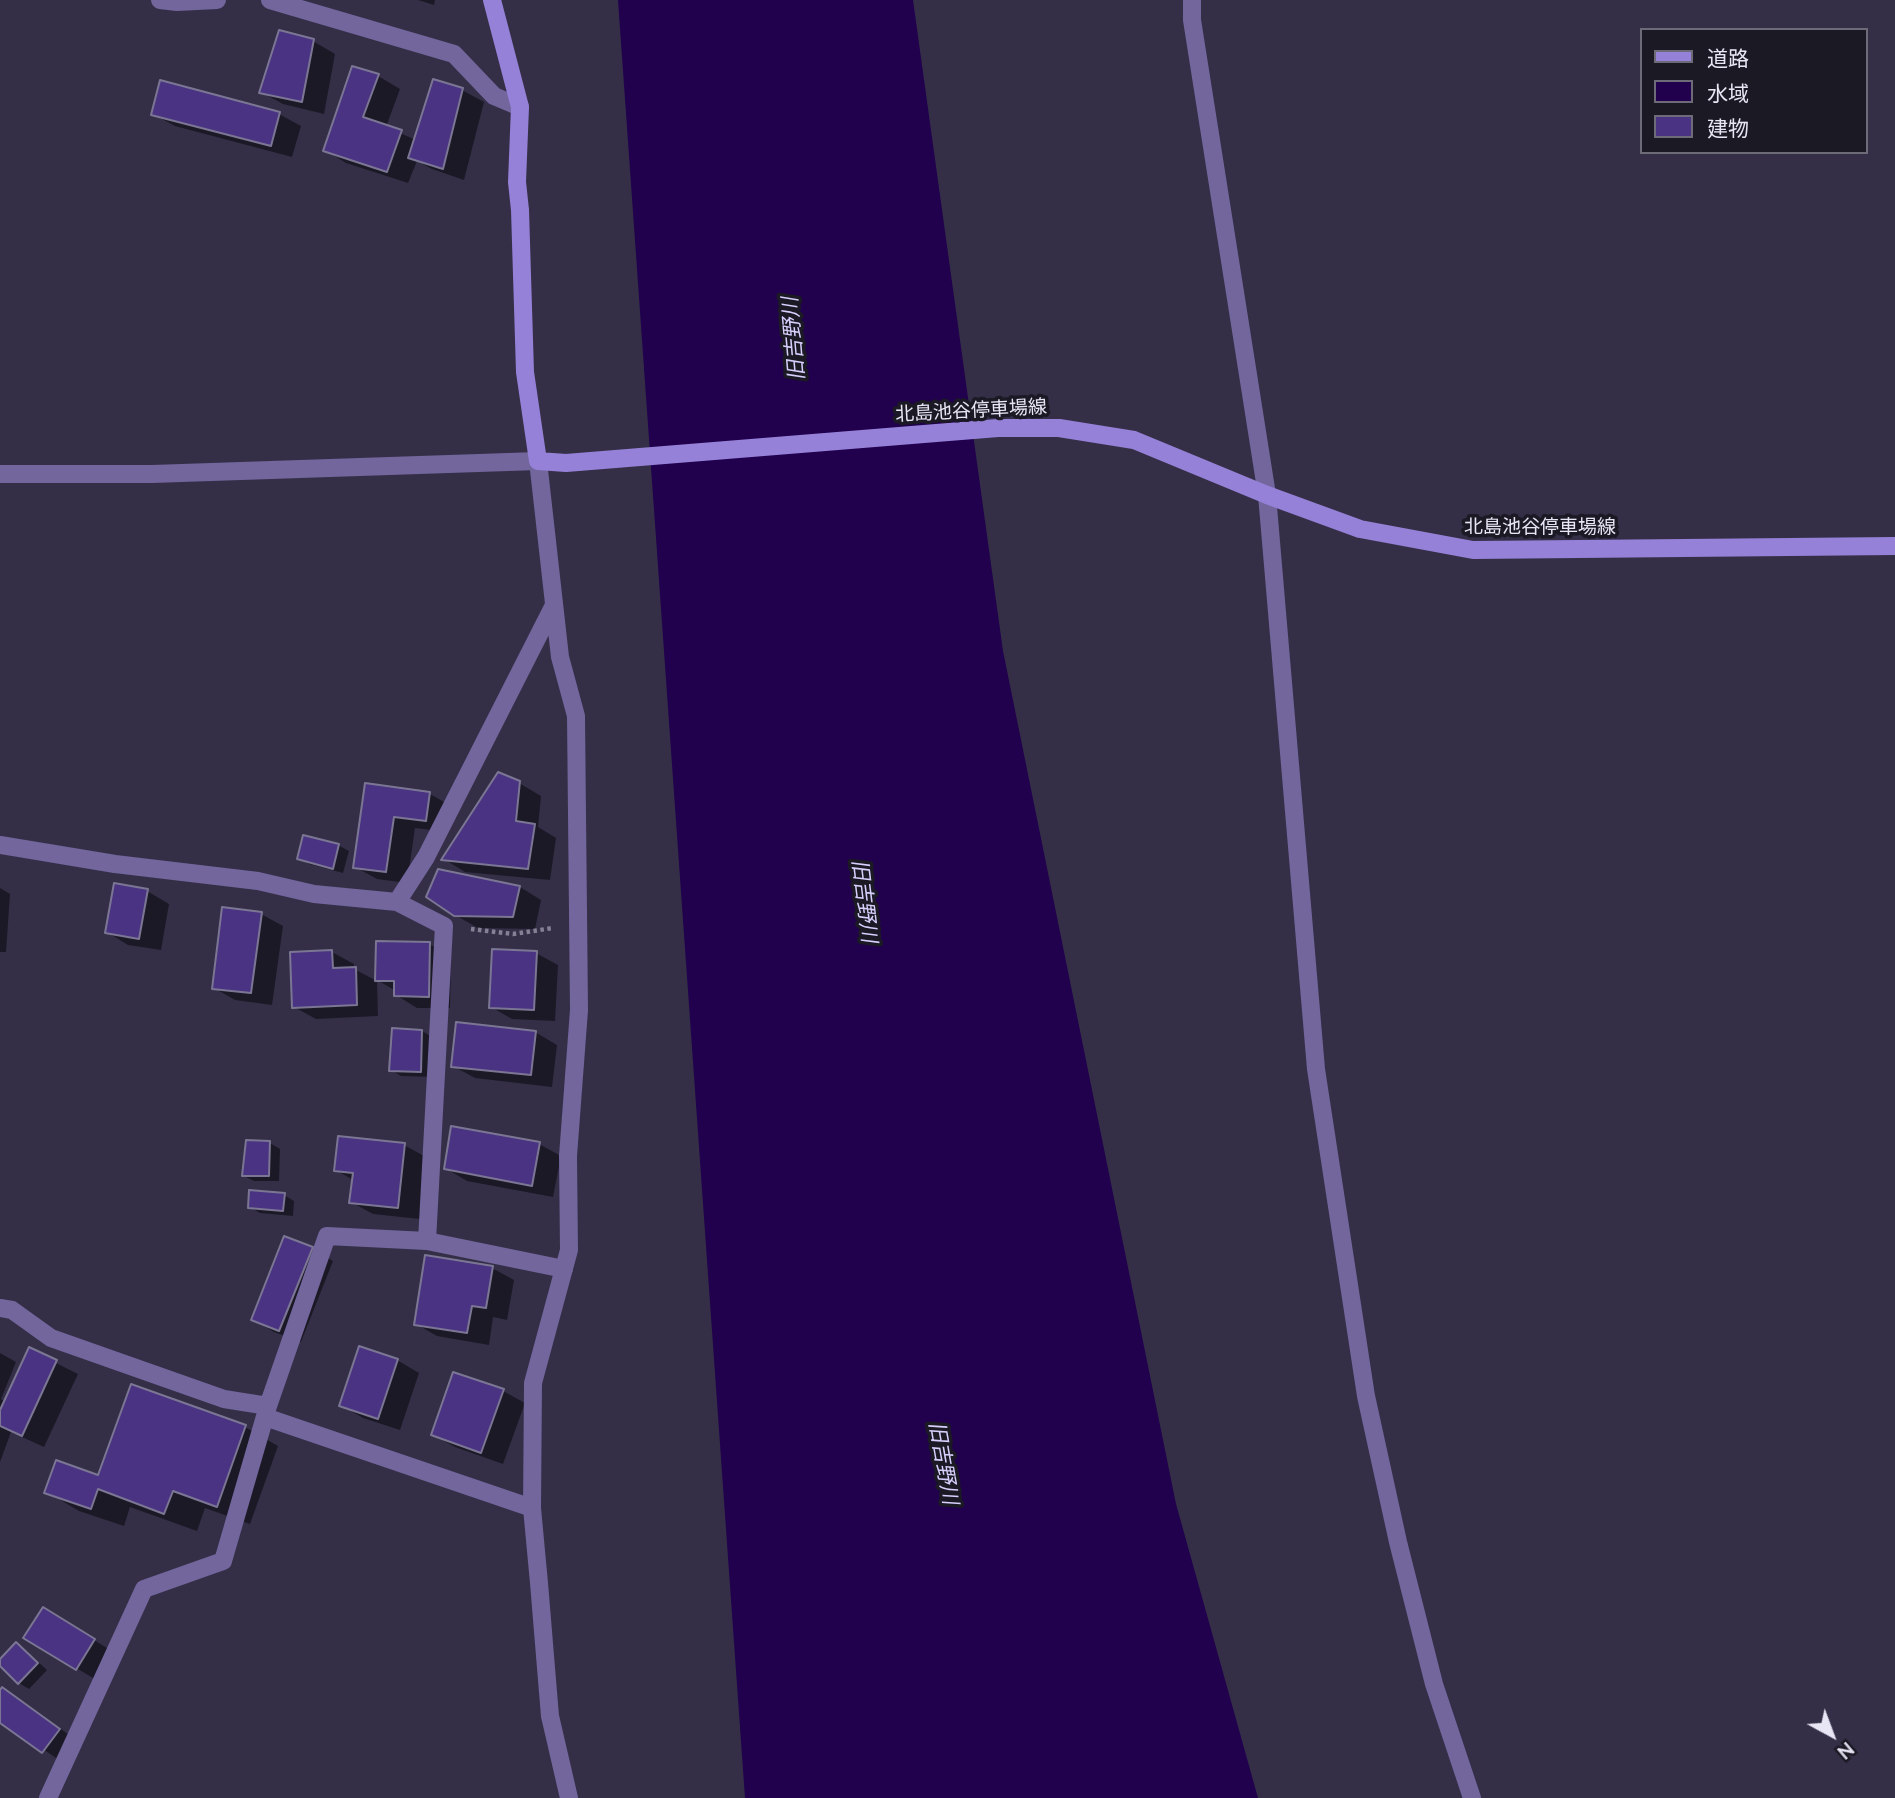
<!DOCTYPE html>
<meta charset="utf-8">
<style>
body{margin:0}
#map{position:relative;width:1895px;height:1798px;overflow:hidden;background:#342f47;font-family:Mulish,"Noto Sans JP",sans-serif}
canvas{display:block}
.legend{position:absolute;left:1640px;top:28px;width:228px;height:126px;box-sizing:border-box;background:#1b1924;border:2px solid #6d6b78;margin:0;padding:9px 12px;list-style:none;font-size:21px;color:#e8e5f5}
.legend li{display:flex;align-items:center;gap:14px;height:35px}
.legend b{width:35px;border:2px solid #6d6b78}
.north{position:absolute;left:1797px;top:1700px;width:70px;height:70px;-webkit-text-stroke:5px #1b1924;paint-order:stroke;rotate:139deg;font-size:19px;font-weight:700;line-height:28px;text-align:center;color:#e8e5f5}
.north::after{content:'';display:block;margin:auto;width:24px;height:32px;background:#e8e5f5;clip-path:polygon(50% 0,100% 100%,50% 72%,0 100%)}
</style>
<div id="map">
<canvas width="1895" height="1798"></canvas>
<ul class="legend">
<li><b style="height:9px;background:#9681d8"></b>道路</li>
<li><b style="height:19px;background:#21004e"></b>水域</li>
<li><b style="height:19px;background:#4a3382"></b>建物</li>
</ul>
<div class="north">N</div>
</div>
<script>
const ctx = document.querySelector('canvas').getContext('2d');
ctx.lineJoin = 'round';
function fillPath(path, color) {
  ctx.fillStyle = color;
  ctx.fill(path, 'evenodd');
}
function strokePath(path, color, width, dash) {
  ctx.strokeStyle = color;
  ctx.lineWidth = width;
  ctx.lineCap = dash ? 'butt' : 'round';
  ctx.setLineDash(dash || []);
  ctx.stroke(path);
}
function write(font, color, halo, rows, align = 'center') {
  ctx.font = font + ' Mulish,"Noto Sans JP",sans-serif';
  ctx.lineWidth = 7;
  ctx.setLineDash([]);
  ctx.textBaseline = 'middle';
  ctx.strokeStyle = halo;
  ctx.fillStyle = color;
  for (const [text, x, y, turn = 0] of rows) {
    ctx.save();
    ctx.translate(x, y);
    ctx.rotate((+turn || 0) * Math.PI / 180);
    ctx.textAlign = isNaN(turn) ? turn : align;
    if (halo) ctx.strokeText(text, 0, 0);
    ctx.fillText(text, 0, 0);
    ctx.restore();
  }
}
const water = new Path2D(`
 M 618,0 L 913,0 L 1003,651 L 1176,1504 L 1258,1798 L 745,1798 Z`);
const shadow = new Path2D(`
 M 418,0 L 435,0 L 434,5 Z
 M 313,41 L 335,54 L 324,114 L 283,104 L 261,92 Z
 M 378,76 L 400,89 L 386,127 L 416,140 L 462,90 L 484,102 L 464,180 L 432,169 L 417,161 L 408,183 L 346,163 L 325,150 Z
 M 153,114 L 279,114 L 301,126 L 292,157 L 175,126 Z
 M 519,783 L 541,796 L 538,827 L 556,838 L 550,880 L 465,872 L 444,859 Z
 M 367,785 L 430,794 L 451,806 L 448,832 L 415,828 L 407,883 L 377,879 L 355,867 Z
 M 338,845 L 349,851 L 343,873 L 309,864 L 299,858 Z
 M 520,887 L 541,900 L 535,929 L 478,928 L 455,915 Z
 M 0,888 L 10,894 L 6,952 L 0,952 Z
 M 147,891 L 169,904 L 161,950 L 128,945 L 107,932 Z
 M 261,914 L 283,926 L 272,1005 L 235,1000 L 214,988 Z
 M 429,944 L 451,956 L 450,1008 L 417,1008 L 396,995 L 396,991 L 377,980 Z
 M 332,952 L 354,964 L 354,969 L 377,981 L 378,1016 L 316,1019 L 294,1007 Z
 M 536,953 L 558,965 L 555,1021 L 512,1019 L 491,1007 Z
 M 422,1031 L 432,1037 L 431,1077 L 401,1076 L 391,1070 Z
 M 535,1032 L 557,1045 L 552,1087 L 475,1078 L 453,1066 Z
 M 270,1143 L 280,1149 L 279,1181 L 254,1181 L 244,1176 Z
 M 539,1144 L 561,1156 L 553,1197 L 467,1181 L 445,1168 Z
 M 404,1145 L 426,1157 L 420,1219 L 373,1214 L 351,1202 L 353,1180 L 336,1170 Z
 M 284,1195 L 294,1201 L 293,1216 L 260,1213 L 250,1207 Z
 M 312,1249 L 333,1261 L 301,1342 L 274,1332 L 253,1319 Z
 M 492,1268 L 514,1280 L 507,1320 L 493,1317 L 489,1345 L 437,1336 L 416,1324 Z
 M 30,1350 L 78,1374 L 44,1447 L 11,1432 L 0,1462 L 0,1353 L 16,1362 L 1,1399 L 6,1402 Z
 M 397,1360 L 419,1373 L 400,1430 L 363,1418 L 341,1405 Z
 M 503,1391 L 525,1403 L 503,1464 L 455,1447 L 433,1435 Z
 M 245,1427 L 278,1446 L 250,1524 L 205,1508 L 197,1531 L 130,1507 L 124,1526 L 79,1511 L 47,1492 L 99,1477 Z
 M 65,1622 L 115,1653 L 98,1681 L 26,1638 Z
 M 16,1645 L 26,1651 L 47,1670 L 29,1689 L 19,1683 L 0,1664 L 0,1661 Z
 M 3,1690 L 24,1702 L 80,1743 L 65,1764 L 0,1720 L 0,1693 Z`);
const building = new Path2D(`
 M 279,30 L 314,39 L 302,102 L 259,93 Z
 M 352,66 L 379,74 L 363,117 L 402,130 L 387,172 L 323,151 Z
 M 433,79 L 463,88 L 443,169 L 408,158 Z
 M 160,80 L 280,112 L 271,146 L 151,115 Z
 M 498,772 L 520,781 L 516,821 L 535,824 L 528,869 L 441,860 Z
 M 365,783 L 430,792 L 426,821 L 394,817 L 386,872 L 353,868 Z
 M 303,835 L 339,844 L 333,869 L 297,859 Z
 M 438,869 L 520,886 L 513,917 L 454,916 L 426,897 Z
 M 114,883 L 148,889 L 139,939 L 105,933 Z
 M 222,907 L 262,912 L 251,993 L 212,989 Z
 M 376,941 L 430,942 L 429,997 L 394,996 L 394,981 L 375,981 Z
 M 492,949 L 537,951 L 534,1010 L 489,1008 Z
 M 332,950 L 333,968 L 356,967 L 357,1005 L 292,1008 L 290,952 Z
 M 456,1022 L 536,1031 L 531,1075 L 451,1067 Z
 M 392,1028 L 422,1030 L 421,1072 L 389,1071 Z
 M 451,1126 L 540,1142 L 532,1186 L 444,1169 Z
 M 338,1136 L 405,1143 L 398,1208 L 349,1203 L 353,1173 L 334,1171 Z
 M 246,1140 L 270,1141 L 269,1176 L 242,1176 Z
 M 249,1190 L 285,1193 L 283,1211 L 248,1208 Z
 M 284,1236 L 313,1247 L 279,1331 L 251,1320 Z
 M 425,1255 L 493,1266 L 486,1308 L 472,1306 L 467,1333 L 414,1325 Z
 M 359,1346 L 398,1359 L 378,1419 L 339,1406 Z
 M 29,1347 L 57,1360 L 22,1436 L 0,1426 L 0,1410 Z
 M 453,1372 L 504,1389 L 481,1453 L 431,1435 Z
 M 131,1384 L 246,1425 L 217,1507 L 173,1491 L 164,1514 L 98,1489 L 91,1509 L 44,1493 L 56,1460 L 98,1475 Z
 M 43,1607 L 95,1639 L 76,1670 L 23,1638 Z
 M 16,1642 L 38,1663 L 18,1684 L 0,1666 L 0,1659 Z
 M 2,1687 L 60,1729 L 42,1753 L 0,1723 L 0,1690 Z`);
const path = new Path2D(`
 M 471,929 L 513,934 L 553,928`);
const service = new Path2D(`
 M 427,1241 L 564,1269`);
const minor = new Path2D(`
 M 160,0 L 177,2 L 217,0
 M 270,0 L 454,54 L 494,96 L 520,107
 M 1192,0 L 1192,20 L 1267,495 L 1316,1069 L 1366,1396 L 1398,1542 L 1434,1684 L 1472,1798
 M 538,461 L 560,657 L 576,716 L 579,1010 L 568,1156 L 569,1250 L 533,1383 L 532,1508 L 539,1583 L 550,1716 L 569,1798
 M 0,845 L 115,864 L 258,881 L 314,894 L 397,902 L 444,926 L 427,1241 L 327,1236 L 268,1406 L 223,1561 L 144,1589 L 48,1798
 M 397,902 L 426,857 L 554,605
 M 0,1308 L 12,1310 L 51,1338 L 224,1399 L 268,1406
 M 265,1417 L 532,1508`);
const tertiary = new Path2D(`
 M 0,474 L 152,474 L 538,461`);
const secondary = new Path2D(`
 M 492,0 L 520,107 L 517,182 L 520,210 L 525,372 L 538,461 L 566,463 L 998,428 L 1059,428 L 1134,440 L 1267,495 L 1360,529 L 1473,550 L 1895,546`);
const streetNames = [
 ["北島池谷停車場線",971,411,-3],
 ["北島池谷停車場線",1540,527]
];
const waterNames = [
 ["旧吉野川",794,339,-95],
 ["旧吉野川",864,901,83],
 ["旧吉野川",943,1463,80]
];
fillPath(water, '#21004e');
fillPath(shadow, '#0007');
fillPath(building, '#4a3382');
strokePath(building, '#7b7693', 2);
strokePath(path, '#858195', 4.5, [3.5, 3.5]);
strokePath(service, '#72669d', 18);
strokePath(minor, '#72669d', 18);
strokePath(tertiary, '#72669d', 18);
strokePath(secondary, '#9681d8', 18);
write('19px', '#e8e5f5', '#1b1924', streetNames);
write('italic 21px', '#d7cffc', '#1b1924', waterNames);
</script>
